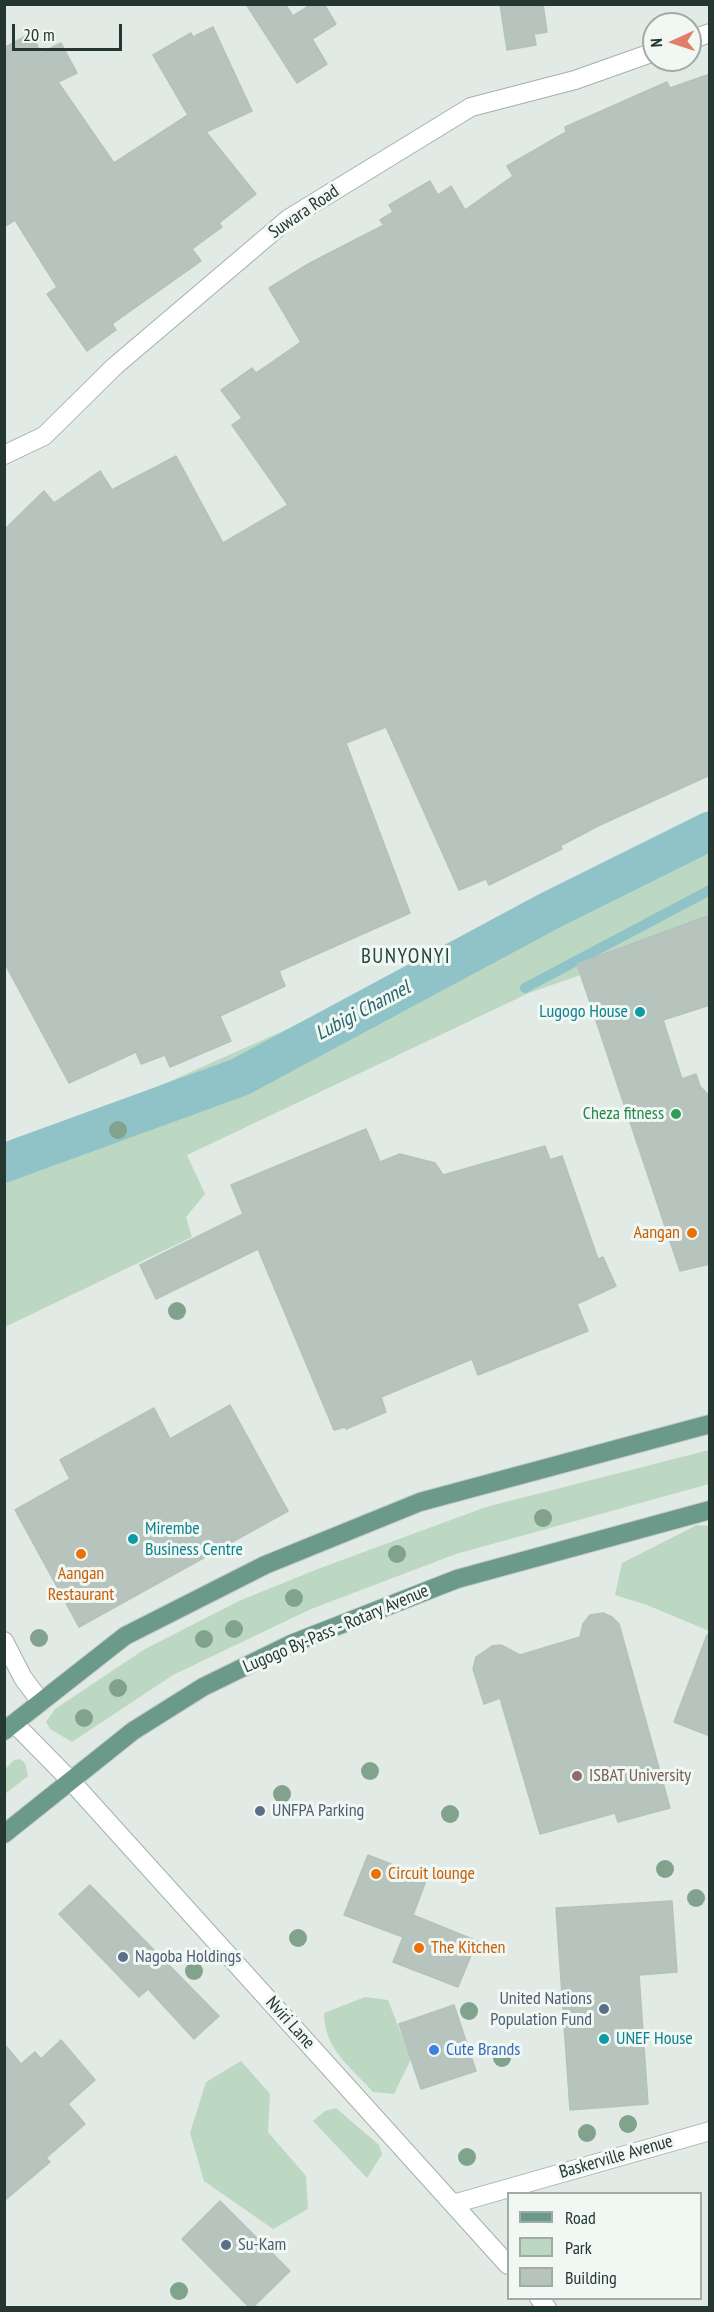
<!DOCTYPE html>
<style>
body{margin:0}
#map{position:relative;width:714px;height:2312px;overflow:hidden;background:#e1eae5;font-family:"PT Sans Narrow",sans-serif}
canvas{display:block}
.frame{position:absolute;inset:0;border:6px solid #243831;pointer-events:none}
.legend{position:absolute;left:507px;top:2192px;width:195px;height:108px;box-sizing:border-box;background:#f1f7f3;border:2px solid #9faba5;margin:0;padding:8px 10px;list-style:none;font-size:18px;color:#243831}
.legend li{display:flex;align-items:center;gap:12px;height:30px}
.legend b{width:30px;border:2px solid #9faba5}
.north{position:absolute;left:642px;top:12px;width:60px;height:60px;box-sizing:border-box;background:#f1f7f3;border:2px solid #9faba5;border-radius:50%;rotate:267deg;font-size:16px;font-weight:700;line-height:24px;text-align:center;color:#243831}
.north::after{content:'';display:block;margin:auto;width:21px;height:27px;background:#e07e69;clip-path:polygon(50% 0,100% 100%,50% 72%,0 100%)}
.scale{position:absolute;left:12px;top:24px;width:110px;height:27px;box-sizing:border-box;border:3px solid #243831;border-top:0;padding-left:8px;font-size:18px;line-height:21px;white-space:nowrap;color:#243831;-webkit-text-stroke:4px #f1f7f3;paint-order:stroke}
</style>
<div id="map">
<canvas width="714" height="2312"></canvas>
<div class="frame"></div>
<ul class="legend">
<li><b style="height:8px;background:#6b998a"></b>Road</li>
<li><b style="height:16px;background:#bdd8c2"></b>Park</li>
<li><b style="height:16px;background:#b7c4be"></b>Building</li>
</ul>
<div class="north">N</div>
<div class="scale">20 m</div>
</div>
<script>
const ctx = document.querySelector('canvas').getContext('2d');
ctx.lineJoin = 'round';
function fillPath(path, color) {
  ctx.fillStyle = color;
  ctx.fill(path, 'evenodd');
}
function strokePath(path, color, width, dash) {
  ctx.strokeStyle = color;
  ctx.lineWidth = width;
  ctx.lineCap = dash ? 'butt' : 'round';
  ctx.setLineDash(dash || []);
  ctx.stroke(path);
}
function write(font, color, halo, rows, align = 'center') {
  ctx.font = font + ' "PT Sans Narrow",sans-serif';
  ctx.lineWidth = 6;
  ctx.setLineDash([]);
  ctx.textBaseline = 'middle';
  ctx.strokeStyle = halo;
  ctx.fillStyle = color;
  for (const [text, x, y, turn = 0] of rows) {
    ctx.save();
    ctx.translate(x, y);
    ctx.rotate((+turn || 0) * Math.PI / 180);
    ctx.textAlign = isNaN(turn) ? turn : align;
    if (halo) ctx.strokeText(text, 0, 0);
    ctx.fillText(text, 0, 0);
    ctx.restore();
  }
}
const green = new Path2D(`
 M 709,831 L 709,930 L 529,993 L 187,1155 L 205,1194 L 186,1217 L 192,1237 L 5,1327 L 5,1151 L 40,1139 L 384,986 Z
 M 709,1450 L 709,1484 L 456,1554 L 311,1609 L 173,1675 L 72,1742 L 50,1729 L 46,1722 L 55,1709 L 145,1649 L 239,1601 L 315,1570 L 486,1507 Z
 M 697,1525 L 709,1526 L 709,1631 L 647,1605 L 615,1595 L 622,1563 Z
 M 20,1759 L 25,1763 L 28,1776 L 5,1794 L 5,1769 L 14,1760 Z
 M 365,1997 L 388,2000 L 411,2059 L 394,2094 L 373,2092 C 350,2066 324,2049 324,2013 Z
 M 241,2061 L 270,2094 L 268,2132 L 306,2176 L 308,2209 L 273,2229 L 204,2181 L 190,2133 L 206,2082 Z
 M 336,2108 L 379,2145 L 382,2154 L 367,2178 L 313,2121 L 325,2111 Z`);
const stream = new Path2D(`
 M 525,988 L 710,890`);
const canal = new Path2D(`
 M 4,1163 L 240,1077 L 549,911 L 710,831`);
const building = new Path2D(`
 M 246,4 L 285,4 L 293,16 L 312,4 L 324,4 L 336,24 L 312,39 L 327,64 L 297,83 Z
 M 500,4 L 543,4 L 547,32 L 534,34 L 536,45 L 507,50 Z
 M 213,27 L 252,111 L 206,132 L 256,194 L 219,223 L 222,227 L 192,249 L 201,261 L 112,324 L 116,330 L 87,351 L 47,294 L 57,287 L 15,220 L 4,227 L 4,48 L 31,33 L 41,53 L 61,43 L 77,73 L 58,82 L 114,163 L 188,115 L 153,55 L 191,33 L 193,37 Z
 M 710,74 L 710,775 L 600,825 L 560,846 L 562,849 L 489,885 L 486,879 L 459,890 L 386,727 L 346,743 L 410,913 L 279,971 L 285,986 L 220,1016 L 231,1041 L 170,1067 L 165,1055 L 141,1064 L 136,1052 L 69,1083 L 4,962 L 4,530 L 44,491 L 54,503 L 100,471 L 112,490 L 176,456 L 223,543 L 288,505 L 232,425 L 242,418 L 221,390 L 252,368 L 256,373 L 301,342 L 269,288 L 310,263 L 384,225 L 380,220 L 393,212 L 389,205 L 430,181 L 438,195 L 451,186 L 465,210 L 513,176 L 507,166 L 566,132 L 565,127 L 667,82 L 670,88 Z
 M 710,915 L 710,1005 L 663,1020 L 682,1079 L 696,1074 L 700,1086 L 710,1097 L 710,1264 L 680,1271 L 577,964 Z
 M 366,1129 L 380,1162 L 400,1154 L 435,1163 L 443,1175 L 545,1146 L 550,1160 L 562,1156 L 598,1259 L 603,1257 L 616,1286 L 577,1304 L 588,1331 L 478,1375 L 472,1359 L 381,1397 L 386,1412 L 346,1429 L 345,1427 L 334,1430 L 258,1249 L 156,1299 L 140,1265 L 243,1214 L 231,1185 Z
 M 230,1405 L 288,1511 L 79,1627 L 15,1510 L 70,1479 L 60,1460 L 154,1408 L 170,1439 Z
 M 603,1613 L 612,1617 L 619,1624 L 670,1808 L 618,1822 L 615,1813 L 540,1834 L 500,1698 L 484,1704 L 473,1669 L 476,1657 L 492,1646 L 501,1645 L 520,1655 L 580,1637 L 583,1624 L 590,1615 Z
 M 707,1635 L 710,1635 L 710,1736 L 674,1722 Z
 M 368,1855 L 427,1878 L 413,1915 L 477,1941 L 458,1987 L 393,1962 L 403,1937 L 344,1915 Z
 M 90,1885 L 219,2016 L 194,2039 L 148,1989 L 139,1997 L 59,1914 Z
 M 672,1901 L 677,1972 L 639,1975 L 648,2104 L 570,2110 L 556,1908 Z
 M 454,2005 L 476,2071 L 421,2089 L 399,2024 Z
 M 61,2040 L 95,2080 L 68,2104 L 85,2124 L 46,2158 L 50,2162 L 4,2201 L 4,2044 L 21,2064 L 35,2052 L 41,2059 Z
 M 220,2201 L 290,2271 L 253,2307 L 249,2307 L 182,2239 Z`);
const street = new Path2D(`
 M 690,40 L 710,33
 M 4,455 L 44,436 L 115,366 L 288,219 L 471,107 L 575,80 L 654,52
 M 4,1641 L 23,1678 L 41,1702
 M 14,1723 L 71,1781 L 508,2265
 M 453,2204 L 710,2131
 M 539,2298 L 547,2308`);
const primary = new Path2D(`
 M 4,1731 L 125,1636 L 265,1565 L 420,1502 L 710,1424
 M 4,1834 L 133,1731 L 203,1687 L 291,1644 L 457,1579 L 710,1510`);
const trees = [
 [118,1130],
 [177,1311],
 [543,1518],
 [397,1554],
 [294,1598],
 [234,1629],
 [39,1638],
 [204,1639],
 [118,1688],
 [84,1718],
 [370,1771],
 [282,1794],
 [450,1814],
 [665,1869],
 [696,1898],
 [298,1938],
 [194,1971],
 [469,2011],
 [502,2058],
 [628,2124],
 [587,2133],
 [467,2157],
 [179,2291]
];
const markers = [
 [640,1012,6,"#0f9aa8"],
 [676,1114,6,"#2e9e5b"],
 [692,1233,6,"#e8710a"],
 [133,1539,6,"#0f9aa8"],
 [81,1554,6,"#e8710a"],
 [577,1776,6,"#8d6e63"],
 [260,1811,6,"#5c6f8a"],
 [376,1874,6,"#e8710a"],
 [419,1948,6,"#e8710a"],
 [123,1957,6,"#5c6f8a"],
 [604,2009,6,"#5c6f8a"],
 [604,2039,6,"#0f9aa8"],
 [434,2050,6,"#3f7fe0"],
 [226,2245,6,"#5c6f8a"]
];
const streetNames = [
 ["Suwara Road",304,212,-34],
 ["Lugogo By-Pass - Rotary Avenue",336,1629,-23],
 ["Nviri Lane",290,2023,48],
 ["Baskerville Avenue",616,2157,-16]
];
const cultureNames = [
 ["Lugogo House",628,1012,"right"],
 ["Mirembe",145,1529],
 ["Business Centre",145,1550],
 ["UNEF House",616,2039]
];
const leisureNames = [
 ["Cheza fitness",664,1114]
];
const foodNames = [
 ["Aangan",680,1233,"right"],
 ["Aangan",81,1574,"center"],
 ["Restaurant",81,1595,"center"],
 ["Circuit lounge",388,1874],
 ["The Kitchen",431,1948]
];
const educationNames = [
 ["ISBAT University",589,1776]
];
const serviceNames = [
 ["UNFPA Parking",272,1811],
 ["Nagoba Holdings",135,1957],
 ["United Nations",592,1999,"right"],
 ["Population Fund",592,2020,"right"],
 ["Su-Kam",238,2245]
];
const shopNames = [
 ["Cute Brands",446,2050]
];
const waterNames = [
 ["Lubigi Channel",363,1011,-28]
];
const quarterNames = [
 ["BUNYONYI",406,957]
];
fillPath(green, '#bdd8c2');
strokePath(stream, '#90c3c8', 10);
strokePath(canal, '#90c3c8', 39);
fillPath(building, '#b7c4be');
strokePath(building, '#b4c2bc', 1.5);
strokePath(street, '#a5b1ab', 20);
strokePath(primary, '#c2c7c5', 20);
strokePath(street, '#fff', 18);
strokePath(primary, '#6b998a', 18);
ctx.fillStyle = '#81a38d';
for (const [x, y] of trees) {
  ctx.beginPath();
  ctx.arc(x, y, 9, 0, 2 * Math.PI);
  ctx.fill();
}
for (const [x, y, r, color] of markers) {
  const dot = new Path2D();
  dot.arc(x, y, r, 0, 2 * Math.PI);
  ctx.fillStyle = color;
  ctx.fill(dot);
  strokePath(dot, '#f1f7f3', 2);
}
write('18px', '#243831', '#f1f7f3', streetNames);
write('18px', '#0d838f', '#f1f7f3', cultureNames, 'left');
write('18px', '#27864d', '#f1f7f3', leisureNames, 'right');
write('18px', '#c56008', '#f1f7f3', foodNames, 'left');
write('18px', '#785e54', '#f1f7f3', educationNames, 'left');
write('18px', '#4e5e75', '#f1f7f3', serviceNames, 'left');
write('18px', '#366cbe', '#f1f7f3', shopNames, 'left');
write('italic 20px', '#26656c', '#f1f7f3', waterNames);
ctx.letterSpacing = '1.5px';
write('21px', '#22473c', '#f1f7f3', quarterNames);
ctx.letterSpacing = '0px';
</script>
